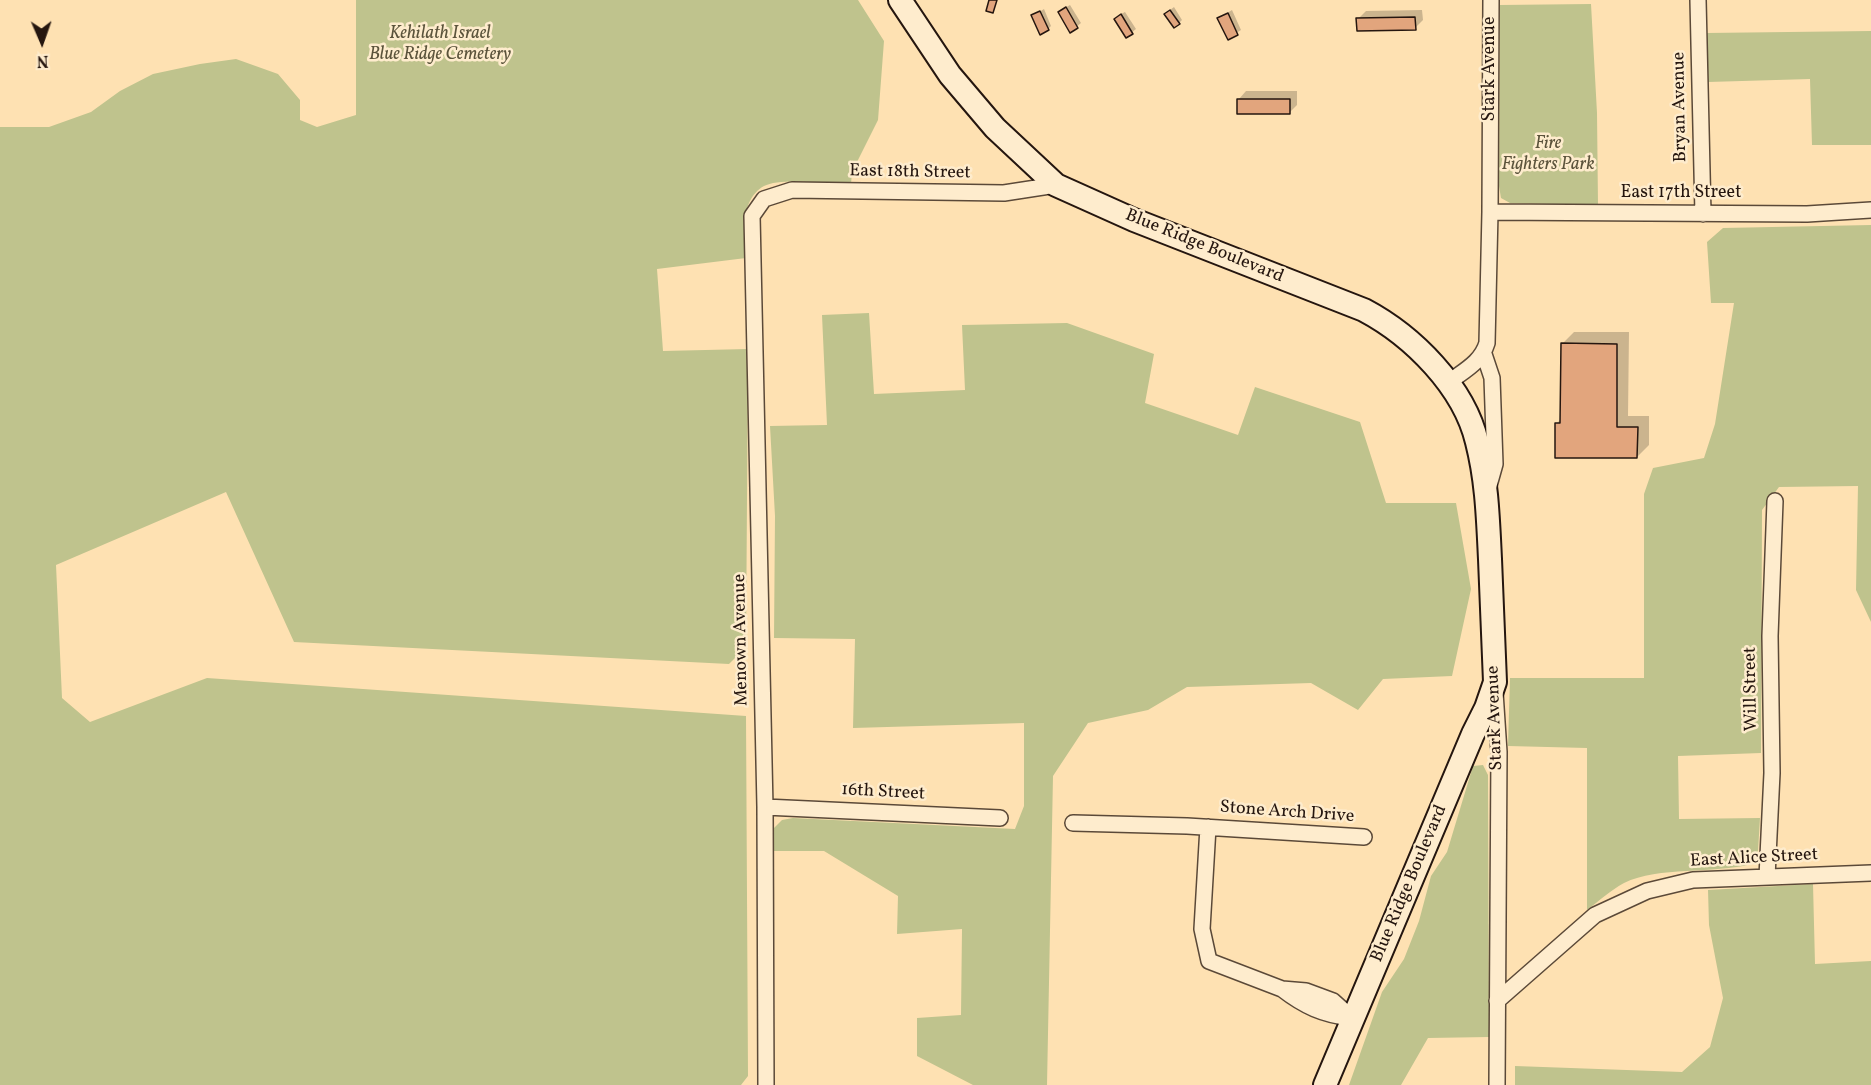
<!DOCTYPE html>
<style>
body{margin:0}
#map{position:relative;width:1871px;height:1085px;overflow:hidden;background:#fee1b2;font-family:Vollkorn,serif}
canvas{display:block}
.north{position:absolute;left:12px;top:12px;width:60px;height:60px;-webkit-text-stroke:4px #feeccd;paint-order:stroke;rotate:178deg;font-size:16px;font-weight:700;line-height:24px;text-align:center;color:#25160f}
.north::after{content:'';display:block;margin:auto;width:21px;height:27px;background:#25160f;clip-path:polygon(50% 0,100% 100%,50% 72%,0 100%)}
</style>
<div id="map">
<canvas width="1871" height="1085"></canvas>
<div class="north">N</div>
</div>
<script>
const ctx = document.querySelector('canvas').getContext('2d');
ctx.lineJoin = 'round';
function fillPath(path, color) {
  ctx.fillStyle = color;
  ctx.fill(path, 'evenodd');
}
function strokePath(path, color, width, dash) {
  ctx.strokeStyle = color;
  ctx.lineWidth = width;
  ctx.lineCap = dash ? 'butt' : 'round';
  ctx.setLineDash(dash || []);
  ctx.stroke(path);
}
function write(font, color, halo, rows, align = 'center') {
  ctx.font = font + ' Vollkorn,serif';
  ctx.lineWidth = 5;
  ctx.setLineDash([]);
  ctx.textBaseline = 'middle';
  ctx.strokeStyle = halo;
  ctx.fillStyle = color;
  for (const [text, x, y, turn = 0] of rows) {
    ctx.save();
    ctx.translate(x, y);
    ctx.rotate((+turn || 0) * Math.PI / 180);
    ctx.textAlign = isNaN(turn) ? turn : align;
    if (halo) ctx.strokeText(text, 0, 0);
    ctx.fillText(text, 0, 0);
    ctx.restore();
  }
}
const green = new Path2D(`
 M 356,0 L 858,0 L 884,41 L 878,120 L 852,172 L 851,184 C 832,184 780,177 764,186 C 758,189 752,196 749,203 C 742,218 746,241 746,258 L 657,269 L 663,351 L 748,349 L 746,647 L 729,664 L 294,642 L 226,492 L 56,565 L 62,698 L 90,722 L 207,678 L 746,716 L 748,1076 L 741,1085 L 0,1085 L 0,127 L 49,127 L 91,112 L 120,91 L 153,74 L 200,64 L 236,59 L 278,74 L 300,100 L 300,120 L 317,127 L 356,115 Z
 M 1591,4 L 1597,113 L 1598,205 L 1510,203 L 1501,198 L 1499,186 L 1500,5 Z
 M 1871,31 L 1871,145 L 1812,145 L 1810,79 L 1708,82 L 1706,33 Z
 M 1871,225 L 1871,622 L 1856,590 L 1858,486 L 1779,487 L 1762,510 L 1761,753 L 1678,756 L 1679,819 L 1760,818 L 1758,851 L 1752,864 C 1713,874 1659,866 1624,883 C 1611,890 1599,901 1587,910 L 1587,748 L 1508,746 L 1510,678 L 1644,678 L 1644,494 L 1653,468 L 1704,458 L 1715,424 L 1734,303 L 1711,303 L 1707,242 L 1723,228 Z
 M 869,313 L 874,394 L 965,390 L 962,325 L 1067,323 L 1154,354 L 1145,403 L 1238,435 L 1255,387 L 1360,422 L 1386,503 L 1456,503 L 1471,589 L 1452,676 L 1383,679 L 1358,710 L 1311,683 L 1187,687 L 1148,710 L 1088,723 L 1053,776 L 1047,1085 L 973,1085 L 917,1056 L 917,1018 L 961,1015 L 962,929 L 897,934 L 898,896 L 824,851 L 772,851 L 774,828 L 782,820 L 793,818 L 1015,829 L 1024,806 L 1024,723 L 853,728 L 855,639 L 774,638 L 775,516 L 770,426 L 827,425 L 822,315 Z
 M 1483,765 L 1488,775 L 1489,1037 L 1428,1038 L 1401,1085 L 1349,1085 L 1382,992 L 1404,959 L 1419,921 L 1431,876 L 1447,852 L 1473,766 Z
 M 1813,884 L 1815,964 L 1871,961 L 1871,1085 L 1515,1085 L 1515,1066 L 1682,1072 L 1710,1047 L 1723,998 L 1709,925 L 1708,890 Z`);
const shadow = new Path2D(`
 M 1070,5 L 1081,23 L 1071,31 L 1063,9 Z
 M 1174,7 L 1182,20 L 1179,23 L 1170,10 Z
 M 1044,9 L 1051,26 L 1048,29 L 1033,16 Z
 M 1232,10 L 1241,30 L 1228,38 L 1219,18 Z
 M 1422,10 L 1423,20 L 1415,28 L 1358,19 L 1366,11 Z
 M 1125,12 L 1136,29 L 1127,36 L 1119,15 Z
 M 1246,91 L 1297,91 L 1297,105 L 1289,113 L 1239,99 Z
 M 1574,332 L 1629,332 L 1628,416 L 1649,416 L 1649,445 L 1637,457 L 1556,424 L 1562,418 L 1562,344 Z`);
const building = new Path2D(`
 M 989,0 L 997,0 L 993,13 L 986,11 Z
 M 1066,7 L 1078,28 L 1070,33 L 1058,12 Z
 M 1170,10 L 1180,24 L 1174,28 L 1164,14 Z
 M 1040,11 L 1049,30 L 1040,35 L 1031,15 Z
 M 1228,13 L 1238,35 L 1228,40 L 1217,18 Z
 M 1121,14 L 1133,34 L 1126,38 L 1114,19 Z
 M 1415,17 L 1416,30 L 1357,31 L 1356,18 Z
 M 1237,99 L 1290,99 L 1290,114 L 1237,114 Z
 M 1561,343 L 1617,344 L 1617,427 L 1638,427 L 1637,458 L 1555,458 L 1555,423 L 1560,423 Z`);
const street = new Path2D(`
 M 1698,0 L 1703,214
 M 1490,212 L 1807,214 L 1871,210
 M 1484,354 L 1492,378 L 1495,464 L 1488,489
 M 1448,383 C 1463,371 1481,363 1487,343 L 1490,212 L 1491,0
 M 1495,692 L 1499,752 L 1497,1085
 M 765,807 L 1000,818
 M 1073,823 L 1187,826 L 1364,837
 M 1208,827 L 1202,929 L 1209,961 L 1282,989 L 1306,991 L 1333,1001 L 1352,1018
 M 1767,877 L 1772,773 L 1770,636 L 1775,501
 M 1282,989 C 1304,1006 1323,1015 1352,1018
 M 1497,1001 L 1595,915 L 1647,891 L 1693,880 L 1871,873
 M 766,1085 L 765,807 L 752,216 L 764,199 L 792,190 L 1004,193 L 1056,185`);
const secondary = new Path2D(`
 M 900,0 L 950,75 L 995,128 L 1056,185 L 1134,220 L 1364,310 C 1413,336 1464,387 1477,442 C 1487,481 1488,519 1490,559 C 1492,600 1493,641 1495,682 L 1486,708 L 1473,734 L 1325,1085`);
const parkNames = [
 ["Kehilath Israel",440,35],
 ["Blue Ridge Cemetery",440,56],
 ["Fire",1548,145],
 ["Fighters Park",1548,166]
];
const streetNames = [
 ["Stark Avenue",1491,69,-90],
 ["Bryan Avenue",1681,107,-91],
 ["East 18th Street",910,173,1],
 ["East 17th Street",1681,194],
 ["Blue Ridge Boulevard",1204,247,22],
 ["Menown Avenue",742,640,-91],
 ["Will Street",1752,689,-91],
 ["Stark Avenue",1496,718,-92],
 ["16th Street",883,793,3],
 ["Stone Arch Drive",1287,813,4],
 ["East Alice Street",1754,859,-3],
 ["Blue Ridge Boulevard",1410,884,-67]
];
fillPath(green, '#bfc38d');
fillPath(shadow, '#0003');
fillPath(building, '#e2a57d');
strokePath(building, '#25160f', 1.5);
strokePath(street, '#5b4938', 18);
strokePath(secondary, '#25160f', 26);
strokePath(street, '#feeccd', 15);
strokePath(secondary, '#feeccd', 22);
write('italic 18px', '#5b533b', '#feeccd', parkNames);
write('18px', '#25160f', '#feeccd', streetNames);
</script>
